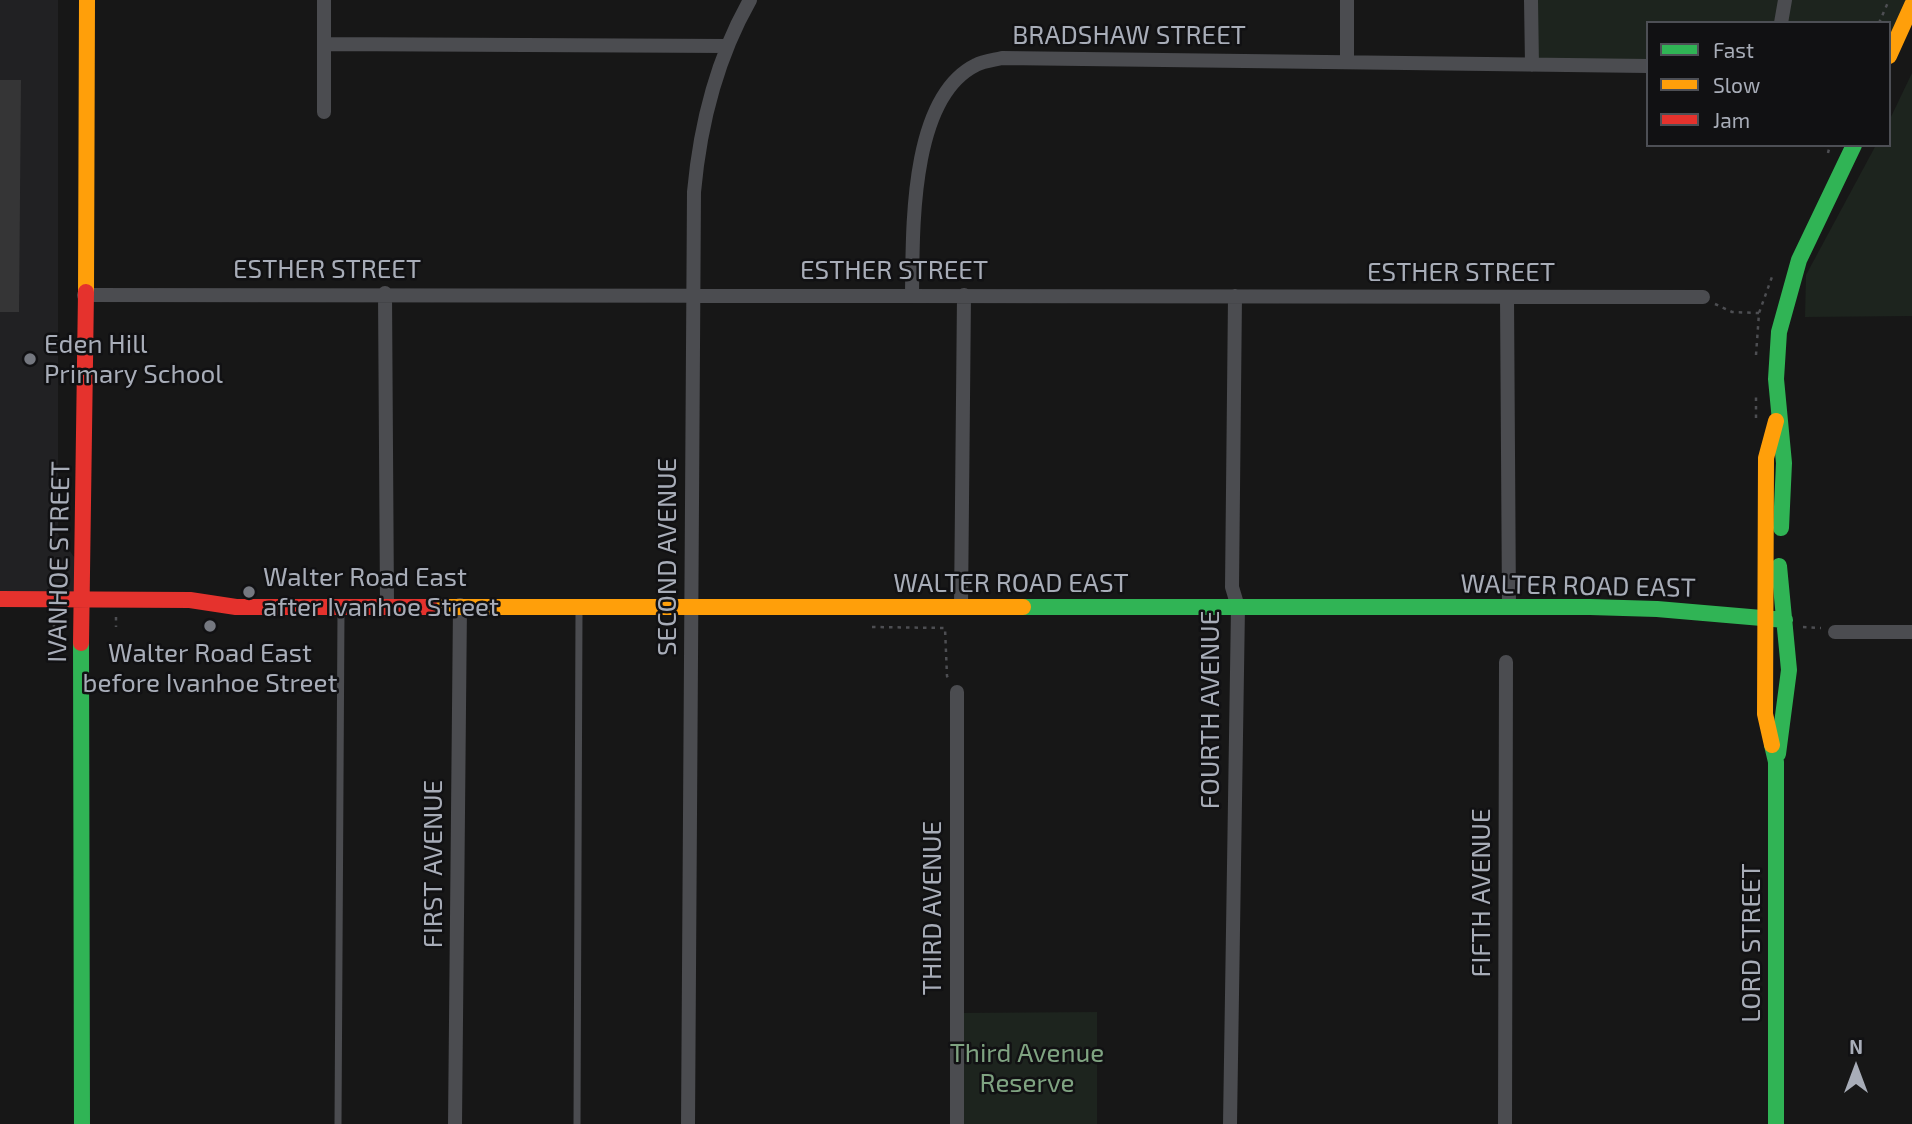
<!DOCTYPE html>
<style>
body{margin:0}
#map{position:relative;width:1912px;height:1124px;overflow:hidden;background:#171717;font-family:"Exo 2",sans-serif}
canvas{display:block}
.legend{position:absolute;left:1646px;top:21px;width:245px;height:126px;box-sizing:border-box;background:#111113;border:2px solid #4d4f55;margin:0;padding:9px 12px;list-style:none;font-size:21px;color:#a8adb8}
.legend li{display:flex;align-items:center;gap:14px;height:35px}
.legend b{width:35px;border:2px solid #4d4f55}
.north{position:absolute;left:1821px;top:1033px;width:70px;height:70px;-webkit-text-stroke:5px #111113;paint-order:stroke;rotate:0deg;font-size:19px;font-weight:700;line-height:28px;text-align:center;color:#a8adb8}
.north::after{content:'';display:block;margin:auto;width:24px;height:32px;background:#a8adb8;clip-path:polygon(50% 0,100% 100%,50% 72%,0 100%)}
</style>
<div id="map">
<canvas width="1912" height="1124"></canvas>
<ul class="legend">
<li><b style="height:9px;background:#30b455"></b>Fast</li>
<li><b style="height:9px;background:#ff9f0a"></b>Slow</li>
<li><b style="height:9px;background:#e5322d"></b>Jam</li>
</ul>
<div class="north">N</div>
</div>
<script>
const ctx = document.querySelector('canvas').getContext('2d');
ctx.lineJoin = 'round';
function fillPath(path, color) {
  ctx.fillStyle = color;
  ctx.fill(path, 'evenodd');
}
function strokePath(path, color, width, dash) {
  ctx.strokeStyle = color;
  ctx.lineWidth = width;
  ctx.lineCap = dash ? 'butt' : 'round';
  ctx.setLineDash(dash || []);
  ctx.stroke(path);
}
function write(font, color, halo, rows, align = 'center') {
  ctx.font = font + ' "Exo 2",sans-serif';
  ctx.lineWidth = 5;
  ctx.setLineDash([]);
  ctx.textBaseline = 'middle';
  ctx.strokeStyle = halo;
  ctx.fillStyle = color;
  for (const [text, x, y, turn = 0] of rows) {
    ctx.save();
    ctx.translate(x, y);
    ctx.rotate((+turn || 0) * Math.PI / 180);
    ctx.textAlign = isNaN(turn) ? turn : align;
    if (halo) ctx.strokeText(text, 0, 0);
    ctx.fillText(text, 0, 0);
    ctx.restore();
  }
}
const built = new Path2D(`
 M 0,0 L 58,0 L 58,534 L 81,567 L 82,600 L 0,599 Z`);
const green = new Path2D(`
 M 1531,0 L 1912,0 L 1889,56 L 1889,23 L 1648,23 L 1648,66 L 1532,65 Z
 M 1912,73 L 1912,316 L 1805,317 L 1806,275 L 1876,145 L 1889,145 L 1889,121 Z
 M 1097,1012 L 1097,1124 L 957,1124 L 957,1013 Z`);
const building = new Path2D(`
 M 0,80 L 21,80 L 19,312 L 0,312 Z`);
const path = new Path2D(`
 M 1879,23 L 1889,0
 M 1828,153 L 1830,145
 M 1715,304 L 1732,312 L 1759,313
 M 1756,355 L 1759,313 L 1773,274
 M 1756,418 L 1756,397
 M 116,617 L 116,627
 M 54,627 L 54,617
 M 872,627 L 945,628 L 947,676 L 950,681
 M 1803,627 L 1821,628`);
const lane = new Path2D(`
 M 338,1124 L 341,611
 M 577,1124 L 579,611`);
const street = new Path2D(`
 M 1531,0 L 1532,65
 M 1781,23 L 1785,0
 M 324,44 L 726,46
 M 1347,62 L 1347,0
 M 324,112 L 324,0
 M 385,293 L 387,605
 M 84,295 L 1703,297
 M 912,295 C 913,232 909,98 976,65 C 983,61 994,60 1002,58 L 1648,66
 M 1507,297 L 1509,608
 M 961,607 L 964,295
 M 1835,632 L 1912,632
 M 455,1124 L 460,605
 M 688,1124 L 694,192 C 700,126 717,58 750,0
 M 957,1124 L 957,692
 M 1230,1124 L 1238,607 L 1232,587 L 1235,296
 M 1505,1124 L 1506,662`);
const fast = new Path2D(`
 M 1781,528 L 1784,463 L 1776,379 L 1779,332 L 1799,260 L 1854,145
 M 1023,607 L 1590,607 L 1657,609 L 1785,620
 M 81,643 L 82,1124
 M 1772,745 L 1776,762 L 1776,1124
 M 1778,754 L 1789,670 L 1779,566`);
const slow = new Path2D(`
 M 1889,56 L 1912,5
 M 86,292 L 87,0
 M 430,607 L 1023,607
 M 1772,745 L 1765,714 L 1766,458 L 1776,421`);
const jam = new Path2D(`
 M 0,599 L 190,600 L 236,607 L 430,607
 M 81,643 L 86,292`);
const markers = [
 [30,359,7,"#757880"],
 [249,592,7,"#757880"],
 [210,626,7,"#757880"]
];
const streetNames = [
 ["BRADSHAW STREET",1129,35],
 ["ESTHER STREET",327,269],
 ["ESTHER STREET",894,270],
 ["ESTHER STREET",1461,272],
 ["SECOND AVENUE",667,557,-90],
 ["IVANHOE STREET",59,562,-89],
 ["WALTER ROAD EAST",1011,583],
 ["WALTER ROAD EAST",1578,586,1],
 ["FOURTH AVENUE",1210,710,-90],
 ["FIRST AVENUE",433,864,-90],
 ["FIFTH AVENUE",1481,893,-90],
 ["THIRD AVENUE",932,908,-90],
 ["LORD STREET",1751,943,-90]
];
const poiNames = [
 ["Eden Hill",44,344],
 ["Primary School",44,374],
 ["Walter Road East",263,577],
 ["after Ivanhoe Street",263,607],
 ["Walter Road East",210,653,"center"],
 ["before Ivanhoe Street",210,683,"center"]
];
const parkNames = [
 ["Third Avenue",1027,1053],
 ["Reserve",1027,1083]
];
fillPath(built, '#212123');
fillPath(green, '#1d241e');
fillPath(building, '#353536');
strokePath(path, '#4d4e52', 2.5, [3.5, 5]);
strokePath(lane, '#4b4c50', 7);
strokePath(street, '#4b4c50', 14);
strokePath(fast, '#30b455', 16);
strokePath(slow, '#ff9f0a', 16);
strokePath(jam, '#e5322d', 16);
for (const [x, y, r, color] of markers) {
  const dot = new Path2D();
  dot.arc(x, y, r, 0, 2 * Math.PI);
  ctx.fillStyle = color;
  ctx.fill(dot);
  strokePath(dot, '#111113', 2.5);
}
write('26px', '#a8adb8', '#111113', streetNames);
write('26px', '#a8adb8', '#111113', poiNames, 'left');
write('26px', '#7fa381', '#111113', parkNames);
</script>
